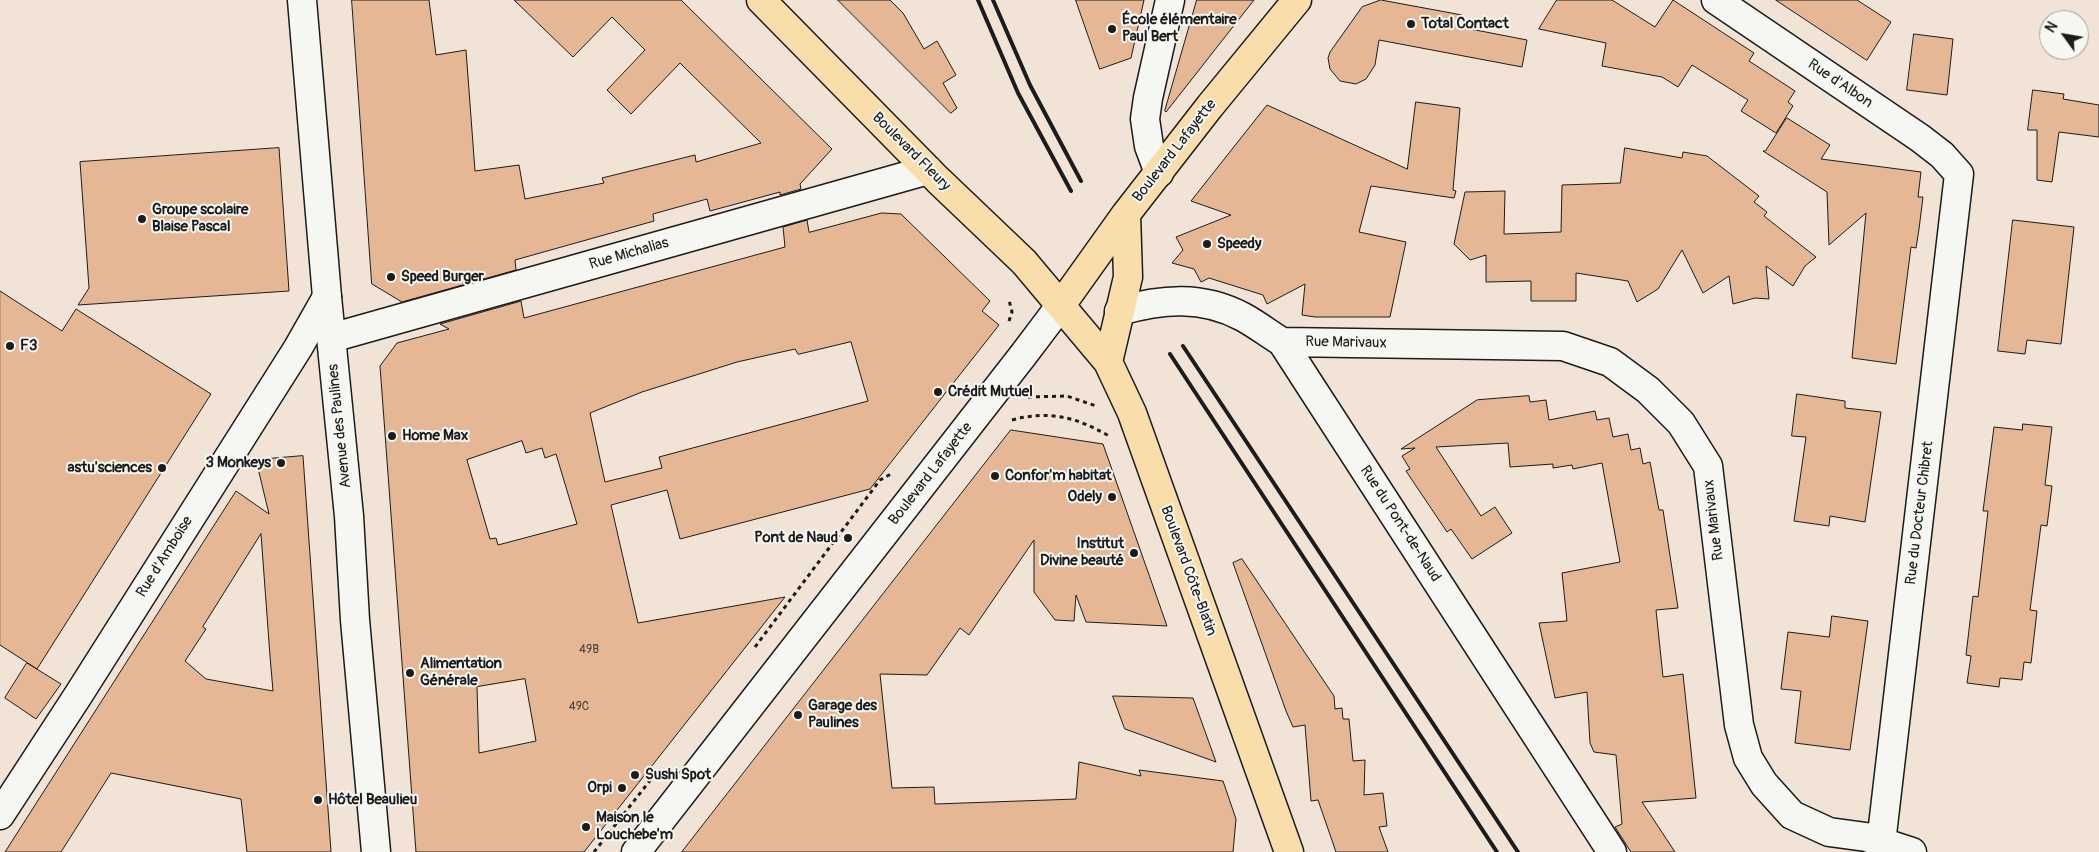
<!DOCTYPE html>
<meta charset="utf-8">
<style>
body{margin:0}
#map{position:relative;width:2099px;height:852px;overflow:hidden;background:#f1e3d6;font-family:Pangolin,sans-serif}
canvas{display:block}
.north{position:absolute;left:2039px;top:10px;width:50px;height:50px;box-sizing:border-box;background:#f6f6f2;border:1px solid #9f9f9c;border-radius:50%;rotate:302deg;font-size:14px;font-weight:700;line-height:20px;text-align:center;color:#1c1c1c}
.north::after{content:'';display:block;margin:auto;width:18px;height:22px;background:#1c1c1c;clip-path:polygon(50% 0,100% 100%,50% 72%,0 100%)}
</style>
<div id="map">
<canvas width="2099" height="852"></canvas>
<div class="north">N</div>
</div>
<script>
const ctx = document.querySelector('canvas').getContext('2d');
ctx.lineJoin = 'round';
function fillPath(path, color) {
  ctx.fillStyle = color;
  ctx.fill(path, 'evenodd');
}
function strokePath(path, color, width, dash) {
  ctx.strokeStyle = color;
  ctx.lineWidth = width;
  ctx.lineCap = dash ? 'butt' : 'round';
  ctx.setLineDash(dash || []);
  ctx.stroke(path);
}
function write(font, color, halo, rows, align = 'center') {
  ctx.font = font + ' Pangolin,sans-serif';
  ctx.lineWidth = 4;
  ctx.setLineDash([]);
  ctx.textBaseline = 'middle';
  ctx.strokeStyle = halo;
  ctx.fillStyle = color;
  for (const [text, x, y, turn = 0] of rows) {
    ctx.save();
    ctx.translate(x, y);
    ctx.rotate((+turn || 0) * Math.PI / 180);
    ctx.textAlign = isNaN(turn) ? turn : align;
    if (halo) ctx.strokeText(text, 0, 0);
    ctx.fillText(text, 0, 0);
    ctx.restore();
  }
}
const building = new Path2D(`
 M 352,0 L 429,0 L 436,55 L 466,50 L 475,171 L 519,165 L 525,199 L 604,183 L 602,178 L 695,155 L 696,162 L 761,143 L 680,63 L 631,114 L 607,90 L 645,50 L 612,17 L 573,57 L 514,0 L 681,0 L 832,149 L 800,184 L 801,189 L 780,195 L 780,192 L 710,211 L 707,199 L 653,214 L 654,221 L 515,260 L 516,270 L 402,302 L 372,284 Z
 M 838,0 L 890,0 L 903,13 L 924,49 L 937,41 L 956,75 L 943,83 L 957,108 L 951,113 Z
 M 1076,0 L 1144,0 L 1131,58 L 1100,69 Z
 M 1197,0 L 1254,0 L 1166,112 L 1165,111 Z
 M 1381,0 L 1462,15 L 1460,27 L 1527,40 L 1522,67 L 1379,40 L 1375,65 L 1366,79 L 1356,84 L 1340,81 L 1330,69 L 1328,58 L 1330,52 L 1362,7 Z
 M 1557,0 L 1612,0 L 1655,27 L 1673,0 L 1754,53 L 1749,61 L 1795,91 L 1788,102 L 1793,106 L 1776,133 L 1741,111 L 1748,100 L 1692,65 L 1678,87 L 1662,77 L 1602,66 L 1606,43 L 1539,29 Z
 M 1776,0 L 1857,0 L 1891,22 L 1867,60 Z
 M 1914,34 L 1953,39 L 1947,95 L 1907,90 Z
 M 2033,90 L 2064,94 L 2063,99 L 2099,105 L 2099,137 L 2059,132 L 2052,182 L 2037,180 L 2037,130 L 2028,130 Z
 M 1416,102 L 1460,108 L 1453,190 L 1456,191 L 1454,198 L 1371,186 L 1359,232 L 1406,242 L 1390,317 L 1315,317 L 1302,315 L 1305,284 L 1267,304 L 1263,295 L 1209,278 L 1201,282 L 1194,269 L 1172,263 L 1183,250 L 1176,237 L 1231,215 L 1191,201 L 1267,105 L 1407,169 Z
 M 1787,118 L 1830,145 L 1821,159 L 1921,172 L 1918,197 L 1923,197 L 1919,229 L 1916,248 L 1911,247 L 1896,364 L 1852,358 L 1866,213 L 1829,245 L 1827,192 L 1763,151 L 1765,151 Z
 M 279,148 L 289,291 L 78,305 L 89,288 L 80,162 Z
 M 1625,148 L 1682,158 L 1683,152 L 1707,156 L 1759,196 L 1754,202 L 1767,212 L 1764,216 L 1816,257 L 1805,266 L 1793,286 L 1766,266 L 1769,299 L 1755,298 L 1733,304 L 1729,276 L 1703,293 L 1682,250 L 1658,289 L 1637,302 L 1628,281 L 1576,273 L 1576,301 L 1531,301 L 1531,281 L 1486,282 L 1486,255 L 1470,260 L 1454,244 L 1465,192 L 1505,191 L 1504,234 L 1561,232 L 1562,185 L 1620,183 Z
 M 882,213 L 901,214 L 990,301 L 982,311 L 999,325 L 870,489 L 680,539 L 667,490 L 611,505 L 638,623 L 785,597 L 584,852 L 416,852 L 380,366 L 397,343 L 449,329 L 440,324 L 521,301 L 524,318 L 785,247 L 783,227 L 807,220 L 809,232 ZM 851,342 L 868,401 L 659,457 L 662,468 L 605,482 L 590,413 L 642,392 L 737,362 L 795,349 L 798,354 ZM 522,441 L 526,453 L 542,448 L 545,458 L 556,454 L 577,524 L 498,545 L 496,538 L 490,539 L 467,460 ZM 525,679 L 536,741 L 479,753 L 477,687 Z
 M 2013,220 L 2074,227 L 2061,344 L 2027,340 L 2025,354 L 1998,351 Z
 M 0,291 L 62,331 L 76,309 L 211,394 L 37,669 L 0,645 Z
 M 1797,394 L 1845,401 L 1845,408 L 1881,412 L 1865,522 L 1830,516 L 1829,526 L 1794,521 L 1806,437 L 1792,436 Z
 M 1529,396 L 1530,402 L 1546,400 L 1549,420 L 1595,411 L 1597,420 L 1609,418 L 1613,437 L 1628,434 L 1631,450 L 1640,448 L 1643,464 L 1650,462 L 1659,510 L 1663,510 L 1678,608 L 1656,610 L 1663,677 L 1683,674 L 1696,798 L 1642,802 L 1675,852 L 1631,852 L 1615,827 L 1622,824 L 1616,755 L 1594,752 L 1590,743 L 1587,692 L 1555,698 L 1539,623 L 1567,621 L 1562,573 L 1620,562 L 1602,463 L 1573,469 L 1572,465 L 1553,468 L 1553,464 L 1510,467 L 1508,443 L 1436,447 L 1481,516 L 1495,507 L 1512,533 L 1472,559 L 1451,529 L 1447,532 L 1406,471 L 1410,469 L 1402,456 L 1415,448 L 1401,449 L 1477,400 Z
 M 2023,424 L 2052,427 L 2045,485 L 2052,486 L 2047,526 L 2041,525 L 2030,610 L 2037,611 L 2031,663 L 2024,662 L 2022,680 L 2000,678 L 1999,687 L 1967,683 L 1971,656 L 1966,655 L 1973,596 L 1978,597 L 1988,511 L 1983,511 L 1994,427 L 2022,430 Z
 M 1011,430 L 1103,444 L 1167,626 L 1086,622 L 1076,595 L 1074,621 L 1055,620 L 1034,592 L 1034,540 L 969,635 L 960,628 L 927,675 L 880,674 L 892,788 L 934,787 L 935,804 L 1076,799 L 1079,762 L 1141,776 L 1139,770 L 1223,781 L 1236,819 L 1233,852 L 682,852 Z
 M 303,456 L 331,852 L 247,852 L 241,799 L 111,773 L 61,852 L 5,852 L 236,491 L 269,514 L 256,460 ZM 261,534 L 270,656 L 273,691 L 206,679 L 185,661 L 206,629 L 203,627 Z
 M 1242,559 L 1334,696 L 1335,709 L 1342,708 L 1343,719 L 1349,719 L 1353,761 L 1365,760 L 1364,795 L 1383,793 L 1387,826 L 1379,827 L 1388,852 L 1336,852 L 1318,800 L 1311,801 L 1305,725 L 1293,727 L 1286,711 L 1233,563 Z
 M 1832,616 L 1868,621 L 1850,750 L 1795,743 L 1801,691 L 1781,689 L 1788,632 L 1829,637 Z
 M 27,663 L 61,684 L 36,719 L 5,698 Z
 M 1113,696 L 1193,698 L 1216,762 L 1125,729 Z`);
const path = new Path2D(`
 M 1009,321 L 1012,312 L 1009,300
 M 1028,397 L 1067,396 L 1096,406
 M 1012,420 C 1049,410 1076,417 1109,436
 M 755,647 L 880,480 L 891,474
 M 594,852 L 652,778`);
const street = new Path2D(`
 M 1716,0 L 1920,138 L 1942,155 L 1959,174 L 1881,843 L 1881,852
 M 1159,173 L 1149,146 L 1145,119 L 1148,98 L 1170,0
 M 1119,311 C 1162,299 1202,295 1243,317 C 1256,324 1269,334 1282,342 L 1612,852
 M 331,338 L 928,170
 M 1282,342 L 1563,346 L 1610,362 L 1648,390 L 1681,423 L 1708,466 L 1739,725 L 1748,758 L 1764,784 L 1792,815 L 1829,832 L 1866,837 L 1912,852
 M 0,815 L 79,694 L 298,348 L 327,297`);
const secondary = new Path2D(`
 M 302,0 L 327,297 L 349,516 L 355,620 L 376,852
 M 636,852 L 1024,354 L 1061,305`);
const primary = new Path2D(`
 M 761,0 L 938,180 L 1024,262 L 1108,362 L 1132,413 L 1289,852
 M 1061,305 L 1126,214 L 1210,106 L 1297,0
 M 1108,362 L 1128,277 L 1126,214`);
const rail = new Path2D(`
 M 978,0 L 1018,93 L 1071,191
 M 993,0 L 1030,85 L 1081,181
 M 1183,346 L 1518,852
 M 1170,354 L 1497,852`);
const markers = [
 [1411,24,5,"#1c1c1c"],
 [1112,29,5,"#1c1c1c"],
 [142,219,5,"#1c1c1c"],
 [1207,244,5,"#1c1c1c"],
 [391,277,5,"#1c1c1c"],
 [10,346,5,"#1c1c1c"],
 [938,392,5,"#1c1c1c"],
 [392,436,5,"#1c1c1c"],
 [281,463,5,"#1c1c1c"],
 [162,468,5,"#1c1c1c"],
 [995,476,5,"#1c1c1c"],
 [1112,497,5,"#1c1c1c"],
 [848,538,5,"#1c1c1c"],
 [1134,553,5,"#1c1c1c"],
 [410,673,5,"#1c1c1c"],
 [798,715,5,"#1c1c1c"],
 [635,775,5,"#1c1c1c"],
 [622,788,5,"#1c1c1c"],
 [318,800,5,"#1c1c1c"],
 [586,827,5,"#1c1c1c"]
];
const numberNames = [
 ["49B",589,650],
 ["49C",579,707]
];
const poiNames = [
 ["École élémentaire",1122,20],
 ["Paul Bert",1122,37],
 ["Total Contact",1421,24],
 ["Groupe scolaire",152,210],
 ["Blaise Pascal",152,227],
 ["Speedy",1217,244],
 ["Speed Burger",401,277],
 ["F3",20,346],
 ["Crédit Mutuel",948,392],
 ["Home Max",402,436],
 ["3 Monkeys",271,463,"right"],
 ["astu'sciences",152,468,"right"],
 ["Confor'm habitat",1005,476],
 ["Odely",1102,497,"right"],
 ["Pont de Naud",838,538,"right"],
 ["Institut",1124,544,"right"],
 ["Divine beauté",1124,561,"right"],
 ["Alimentation",420,664],
 ["Générale",420,681],
 ["Garage des",808,706],
 ["Paulines",808,723],
 ["Sushi Spot",645,775],
 ["Orpi",612,788,"right"],
 ["Hôtel Beaulieu",328,800],
 ["Maison le",596,818],
 ["Louchebe'm",596,835]
];
const streetNames = [
 ["Rue d'Albon",1840,84,34],
 ["Boulevard Lafayette",1175,151,-52],
 ["Boulevard Fleury",911,152,45],
 ["Rue Michalias",629,254,-16],
 ["Rue Marivaux",1346,343,1],
 ["Avenue des Paulines",340,426,-96],
 ["Boulevard Lafayette",931,474,-52],
 ["Rue du Docteur Chibret",1920,513,-83],
 ["Rue Marivaux",1714,520,-97],
 ["Rue du Pont-de-Naud",1400,524,57],
 ["Rue d'Amboise",165,557,-58],
 ["Boulevard Côte-Blatin",1188,571,70]
];
fillPath(building, '#e5b795');
strokePath(building, '#1c1c1c', 1);
strokePath(street, '#1c1c1c', 31);
strokePath(secondary, '#1c1c1c', 31);
strokePath(primary, '#1c1c1c', 31);
strokePath(path, '#1c1c1c', 3, [4, 4]);
strokePath(street, '#f6f6f2', 28);
strokePath(secondary, '#f6f6f2', 28);
strokePath(primary, '#f9deab', 28);
strokePath(rail, '#1c1c1c', 4);
for (const [x, y, r, color] of markers) {
  const dot = new Path2D();
  dot.arc(x, y, r, 0, 2 * Math.PI);
  ctx.fillStyle = color;
  ctx.fill(dot);
  strokePath(dot, '#f6f6f2', 2);
}
write('12px', '#4e433a', null, numberNames);
write('bold 15px', '#1c1c1c', '#f6f6f2', poiNames, 'left');
write('15px', '#1c1c1c', '#f6f6f2', streetNames);
</script>
